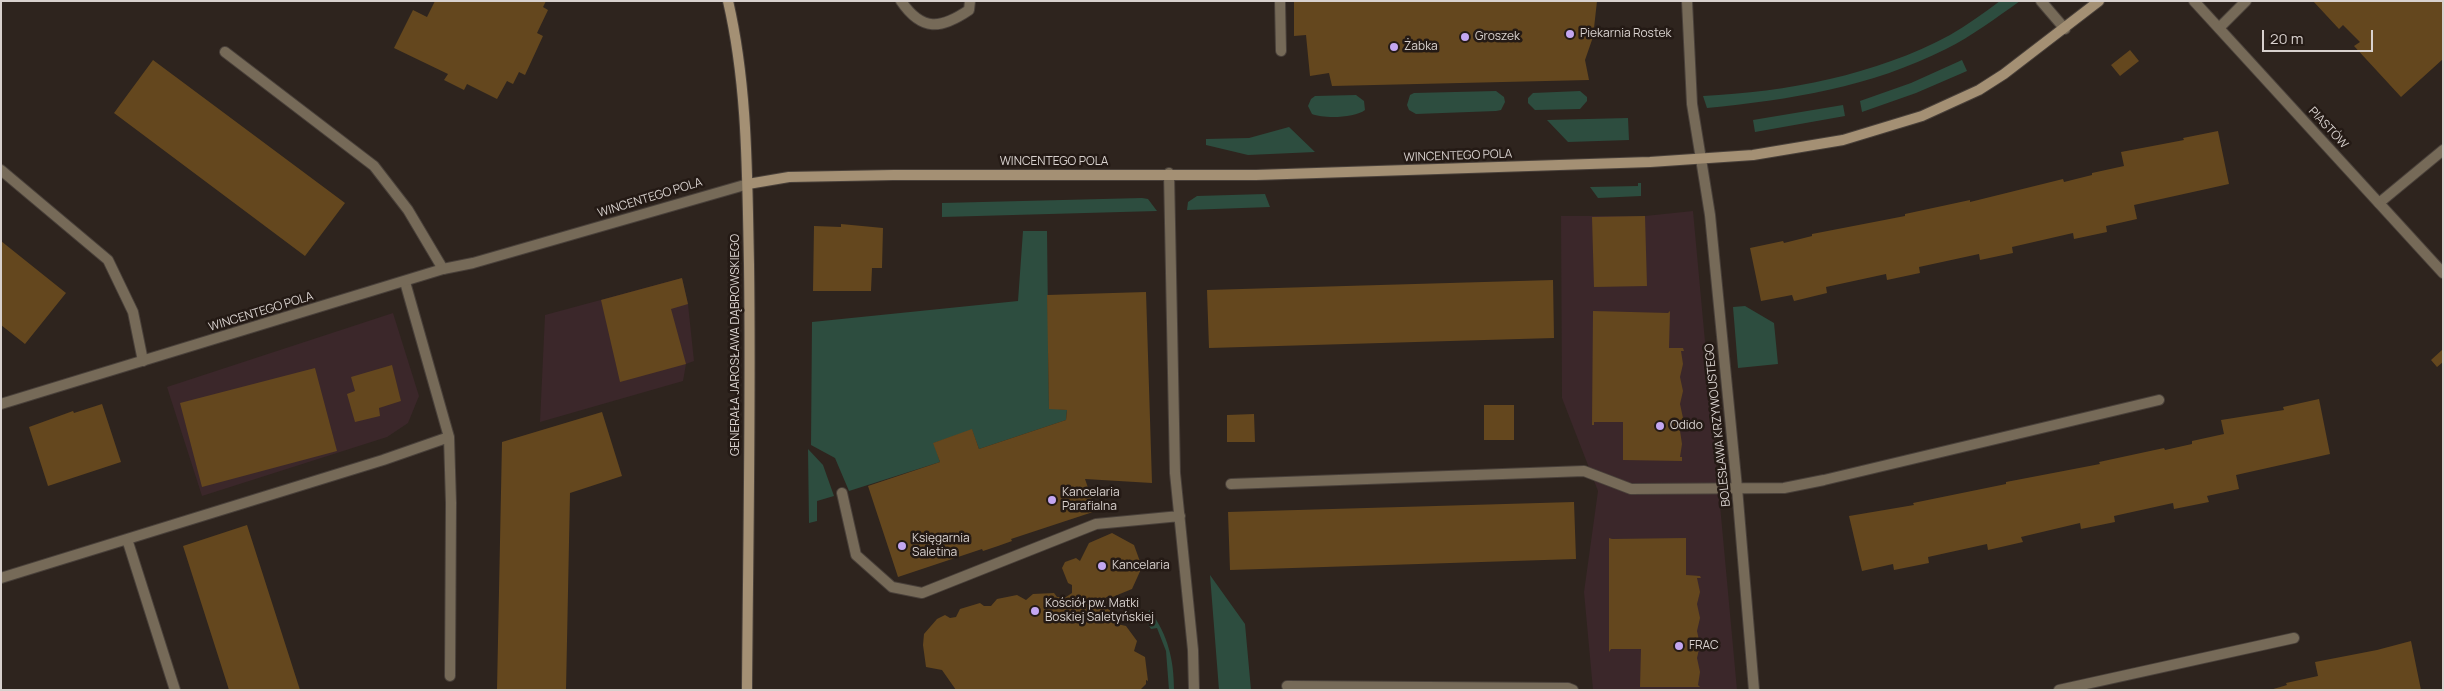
<!DOCTYPE html>
<meta charset="utf-8">
<style>
body{margin:0}
#map{position:relative;width:2444px;height:691px;overflow:hidden;background:#2e241e;font-family:Manrope,sans-serif}
canvas{display:block}
.frame{position:absolute;inset:0;border:2px solid #d8d1ce;pointer-events:none}
.scale{position:absolute;left:2262px;top:30px;width:111px;height:22px;box-sizing:border-box;border:2px solid #d8d1ce;border-top:0;padding-left:6px;font-size:15px;line-height:18px;white-space:nowrap;color:#d8d1ce;-webkit-text-stroke:4px #241a15;paint-order:stroke}
</style>
<div id="map">
<canvas width="2444" height="691"></canvas>
<div class="frame"></div>
<div class="scale">20 m</div>
</div>
<script>
const ctx = document.querySelector('canvas').getContext('2d');
ctx.lineJoin = 'round';
function fillPath(path, color) {
  ctx.fillStyle = color;
  ctx.fill(path, 'evenodd');
}
function strokePath(path, color, width, dash) {
  ctx.strokeStyle = color;
  ctx.lineWidth = width;
  ctx.lineCap = dash ? 'butt' : 'round';
  ctx.setLineDash(dash || []);
  ctx.stroke(path);
}
function write(font, color, halo, rows, align = 'center') {
  ctx.font = font + ' Manrope,sans-serif';
  ctx.lineWidth = 5;
  ctx.setLineDash([]);
  ctx.textBaseline = 'middle';
  ctx.strokeStyle = halo;
  ctx.fillStyle = color;
  for (const [text, x, y, turn = 0] of rows) {
    ctx.save();
    ctx.translate(x, y);
    ctx.rotate((+turn || 0) * Math.PI / 180);
    ctx.textAlign = isNaN(turn) ? turn : align;
    if (halo) ctx.strokeText(text, 0, 0);
    ctx.fillText(text, 0, 0);
    ctx.restore();
  }
}
const commercial = new Path2D(`
 M 1693,211 L 1737,690 L 1593,690 L 1584,592 L 1598,491 L 1562,398 L 1561,216 L 1645,216 Z
 M 682,278 L 688,304 L 694,361 L 686,364 L 683,381 L 540,422 L 545,315 Z
 M 393,313 L 419,396 L 408,423 L 387,437 L 202,496 L 167,387 Z`);
const green = new Path2D(`
 M 2000,1 L 2020,1 C 1996,18 1972,36 1946,49 C 1871,87 1789,100 1707,108 L 1703,96 C 1786,92 1876,75 1950,35 C 1967,25 1984,13 2000,1 Z
 M 1962,60 L 1967,71 L 1916,93 L 1862,112 L 1860,101 L 1911,83 Z
 M 1496,91 L 1504,97 L 1505,102 L 1501,110 L 1496,111 L 1416,114 L 1409,110 L 1407,105 L 1410,95 L 1414,93 Z
 M 1580,91 L 1587,97 L 1587,101 L 1580,109 L 1535,110 L 1528,103 L 1528,98 L 1533,93 Z
 M 1356,95 L 1364,101 L 1365,110 C 1355,118 1324,119 1312,114 L 1308,106 L 1311,99 L 1315,96 Z
 M 1843,105 L 1845,116 L 1755,132 L 1753,120 Z
 M 1628,118 L 1629,140 L 1568,142 L 1547,120 Z
 M 1289,127 L 1315,152 L 1248,155 L 1206,145 L 1206,139 L 1249,138 Z
 M 1638,183 L 1641,183 L 1641,196 L 1598,198 L 1590,187 L 1638,186 Z
 M 1265,194 L 1270,207 L 1187,210 L 1188,202 L 1197,196 Z
 M 1142,198 L 1148,199 L 1157,211 L 942,217 L 942,203 Z
 M 1023,231 L 1047,231 L 1049,408 L 1067,410 L 1066,420 L 979,449 L 972,430 L 934,443 L 940,462 L 849,491 L 835,458 L 811,445 L 812,322 L 1018,301 Z
 M 1745,306 L 1774,323 L 1778,364 L 1738,368 L 1733,307 Z
 M 808,449 L 823,465 L 834,496 L 817,501 L 817,521 L 809,523 Z
 M 1210,575 L 1245,624 L 1251,690 L 1219,690 Z
 M 1150,610 C 1168,636 1174,659 1174,690 L 1169,690 L 1166,651 L 1157,628 L 1151,629 L 1143,616 Z`);
const building = new Path2D(`
 M 435,1 L 546,1 L 543,7 L 548,10 L 537,33 L 543,36 L 525,75 L 519,72 L 513,84 L 507,81 L 497,99 L 467,84 L 464,90 L 444,80 L 448,74 L 394,48 L 413,10 L 427,17 Z
 M 1294,1 L 1597,1 L 1593,37 L 1585,60 L 1589,80 L 1332,86 L 1329,73 L 1310,76 L 1306,35 L 1294,36 Z
 M 2313,1 L 2443,1 L 2443,59 L 2401,97 L 2354,46 L 2360,42 L 2343,25 L 2339,29 Z
 M 2130,50 L 2139,61 L 2120,76 L 2111,65 Z
 M 153,60 L 345,203 L 305,256 L 114,113 Z
 M 2218,131 L 2229,184 L 2134,205 L 2137,219 L 2106,226 L 2107,232 L 2074,239 L 2073,233 L 2012,247 L 2013,253 L 1980,260 L 1979,254 L 1919,267 L 1920,273 L 1887,280 L 1886,274 L 1826,287 L 1827,293 L 1794,301 L 1792,295 L 1761,301 L 1750,248 L 1783,241 L 1784,243 L 1812,236 L 1812,234 L 1905,216 L 1905,214 L 1970,200 L 1970,202 L 2063,179 L 2064,182 L 2092,175 L 2092,173 L 2124,166 L 2121,152 L 2184,140 L 2183,138 Z
 M 1645,216 L 1647,286 L 1594,287 L 1592,217 Z
 M 841,224 L 883,228 L 882,268 L 872,268 L 871,291 L 813,291 L 814,226 L 841,227 Z
 M 1,241 L 66,293 L 25,344 L 1,325 Z
 M 682,278 L 688,304 L 671,309 L 686,364 L 620,382 L 601,300 Z
 M 1553,280 L 1554,338 L 1209,348 L 1207,290 Z
 M 1146,292 L 1152,483 L 1085,479 L 1096,511 L 1011,539 L 1012,541 L 998,546 L 983,551 L 982,549 L 898,577 L 868,486 L 940,462 L 933,443 L 972,429 L 979,449 L 1066,420 L 1067,410 L 1049,409 L 1047,295 Z
 M 1593,311 L 1668,313 L 1670,311 L 1669,348 L 1683,348 L 1684,351 L 1681,351 L 1683,364 L 1680,377 L 1683,391 L 1680,404 L 1683,418 L 1680,431 L 1682,444 L 1680,457 L 1682,457 L 1682,461 L 1623,460 L 1623,422 L 1594,422 L 1594,425 L 1592,425 Z
 M 2442,350 L 2443,362 L 2437,367 L 2431,360 Z
 M 392,365 L 401,401 L 379,408 L 380,416 L 355,422 L 347,394 L 355,391 L 351,377 Z
 M 315,368 L 337,451 L 202,487 L 180,403 Z
 M 2319,399 L 2330,454 L 2236,475 L 2239,489 L 2207,496 L 2209,502 L 2174,509 L 2173,503 L 2114,516 L 2115,522 L 2081,529 L 2080,523 L 2021,537 L 2023,542 L 1988,550 L 1987,544 L 1928,557 L 1929,563 L 1894,570 L 1893,564 L 1862,571 L 1849,516 L 1914,505 L 1913,503 L 2006,484 L 2006,482 L 2100,464 L 2099,462 L 2164,448 L 2165,450 L 2192,444 L 2192,441 L 2224,434 L 2221,420 L 2284,410 L 2283,407 Z
 M 102,404 L 121,462 L 48,486 L 29,427 L 73,411 L 74,413 Z
 M 1484,405 L 1514,405 L 1514,440 L 1484,440 Z
 M 602,412 L 622,476 L 570,493 L 566,690 L 497,690 L 502,442 Z
 M 1254,414 L 1255,442 L 1227,442 L 1227,415 Z
 M 1574,502 L 1576,559 L 1230,570 L 1228,512 Z
 M 247,525 L 300,690 L 229,690 L 183,546 Z
 M 1112,533 L 1134,545 L 1142,567 L 1132,589 L 1110,598 L 1106,597 L 1103,605 L 1116,615 L 1117,624 L 1126,626 L 1137,641 L 1134,651 L 1145,657 L 1148,681 L 1146,680 L 1146,684 L 1140,690 L 956,690 L 942,670 L 926,667 L 923,645 L 924,634 L 937,619 L 945,615 L 950,618 L 956,617 L 960,609 L 980,603 L 984,606 L 991,606 L 997,599 L 1017,595 L 1026,600 L 1033,594 L 1054,593 L 1057,597 L 1066,597 L 1072,593 L 1072,585 L 1068,583 L 1062,568 L 1065,562 L 1076,558 L 1080,561 L 1089,543 Z
 M 1609,538 L 1612,539 L 1686,538 L 1686,575 L 1700,576 L 1701,578 L 1697,578 L 1700,592 L 1697,604 L 1700,618 L 1697,631 L 1700,645 L 1697,658 L 1700,672 L 1698,685 L 1700,687 L 1640,687 L 1641,649 L 1611,649 L 1609,652 Z
 M 2411,641 L 2421,690 L 2270,690 L 2287,685 L 2286,683 L 2318,676 L 2315,662 L 2377,650 Z`);
const lane = new Path2D(`
 M 901,1 C 922,32 941,29 969,10 L 970,1
 M 1280,1 L 1281,51
 M 1687,1 L 1692,104 L 1701,159
 M 2041,1 L 2065,29
 M 2219,28 L 2246,1
 M 225,52 L 374,166 L 408,210 L 443,269
 M 1,170 L 108,260 L 133,312 L 143,361
 M 1169,173 L 1175,473 L 1193,650 L 1194,690
 M 2379,203 L 2443,150
 M 405,282 L 449,437 L 451,503 L 450,676
 M 1231,484 L 1584,471 L 1631,489 L 1784,488 L 1824,480 L 2159,400
 M 842,493 L 856,555 L 892,587 L 922,593 L 1096,524 L 1180,516
 M 127,539 L 175,690
 M 1,578 L 383,460 L 449,437
 M 1287,686 L 1568,688 L 1573,690
 M 2059,690 L 2294,638`);
const street = new Path2D(`
 M 2194,1 L 2443,273
 M 1701,159 L 1710,215 L 1737,488 L 1754,690
 M 1,404 L 443,269 L 473,263 L 748,184`);
const secondary = new Path2D(`
 M 728,1 C 748,87 747,176 749,264 C 751,406 748,548 747,690
 M 748,184 L 789,177 L 893,175 L 1256,175 L 1650,162 L 1753,155 L 1843,140 L 1922,116 L 1979,90 L 2004,74 L 2099,1`);
const markers = [
 [1570,34,5,"#c4a7f1"],
 [1465,37,5,"#c4a7f1"],
 [1394,47,5,"#c4a7f1"],
 [1660,426,5,"#c4a7f1"],
 [1052,500,5,"#c4a7f1"],
 [902,546,5,"#c4a7f1"],
 [1102,566,5,"#c4a7f1"],
 [1035,611,5,"#c4a7f1"],
 [1679,646,5,"#c4a7f1"]
];
const poiNames = [
 ["Piekarnia Rostek",1580,34],
 ["Groszek",1475,37],
 ["Żabka",1404,47],
 ["Odido",1670,426],
 ["Kancelaria",1062,493],
 ["Parafialna",1062,507],
 ["Księgarnia",912,539],
 ["Saletina",912,553],
 ["Kancelaria",1112,566],
 ["Kościół pw. Matki",1045,604],
 ["Boskiej Saletyńskiej",1045,618],
 ["FRAC",1689,646]
];
const streetNames = [
 ["PIASTÓW",2328,128,47],
 ["WINCENTEGO POLA",1458,156,-2],
 ["WINCENTEGO POLA",1054,162],
 ["WINCENTEGO POLA",650,198,-17],
 ["WINCENTEGO POLA",261,312,-17],
 ["GENERAŁA JAROSŁAWA DĄBROWSKIEGO",736,345,-90],
 ["BOLESŁAWA KRZYWOUSTEGO",1718,425,-96]
];
fillPath(commercial, '#3b272a');
fillPath(green, '#2d4d3f');
fillPath(building, '#64471e');
strokePath(lane, '#49403a', 12);
strokePath(street, '#49403a', 12);
strokePath(secondary, '#49403a', 12);
strokePath(lane, '#766a58', 10);
strokePath(street, '#766a58', 10);
strokePath(secondary, '#a49074', 10);
for (const [x, y, r, color] of markers) {
  const dot = new Path2D();
  dot.arc(x, y, r, 0, 2 * Math.PI);
  ctx.fillStyle = color;
  ctx.fill(dot);
  strokePath(dot, '#241a15', 2);
}
write('12px', '#d8d1ce', '#241a15', poiNames, 'left');
write('12px', '#d8d1ce', '#241a15', streetNames);
</script>
